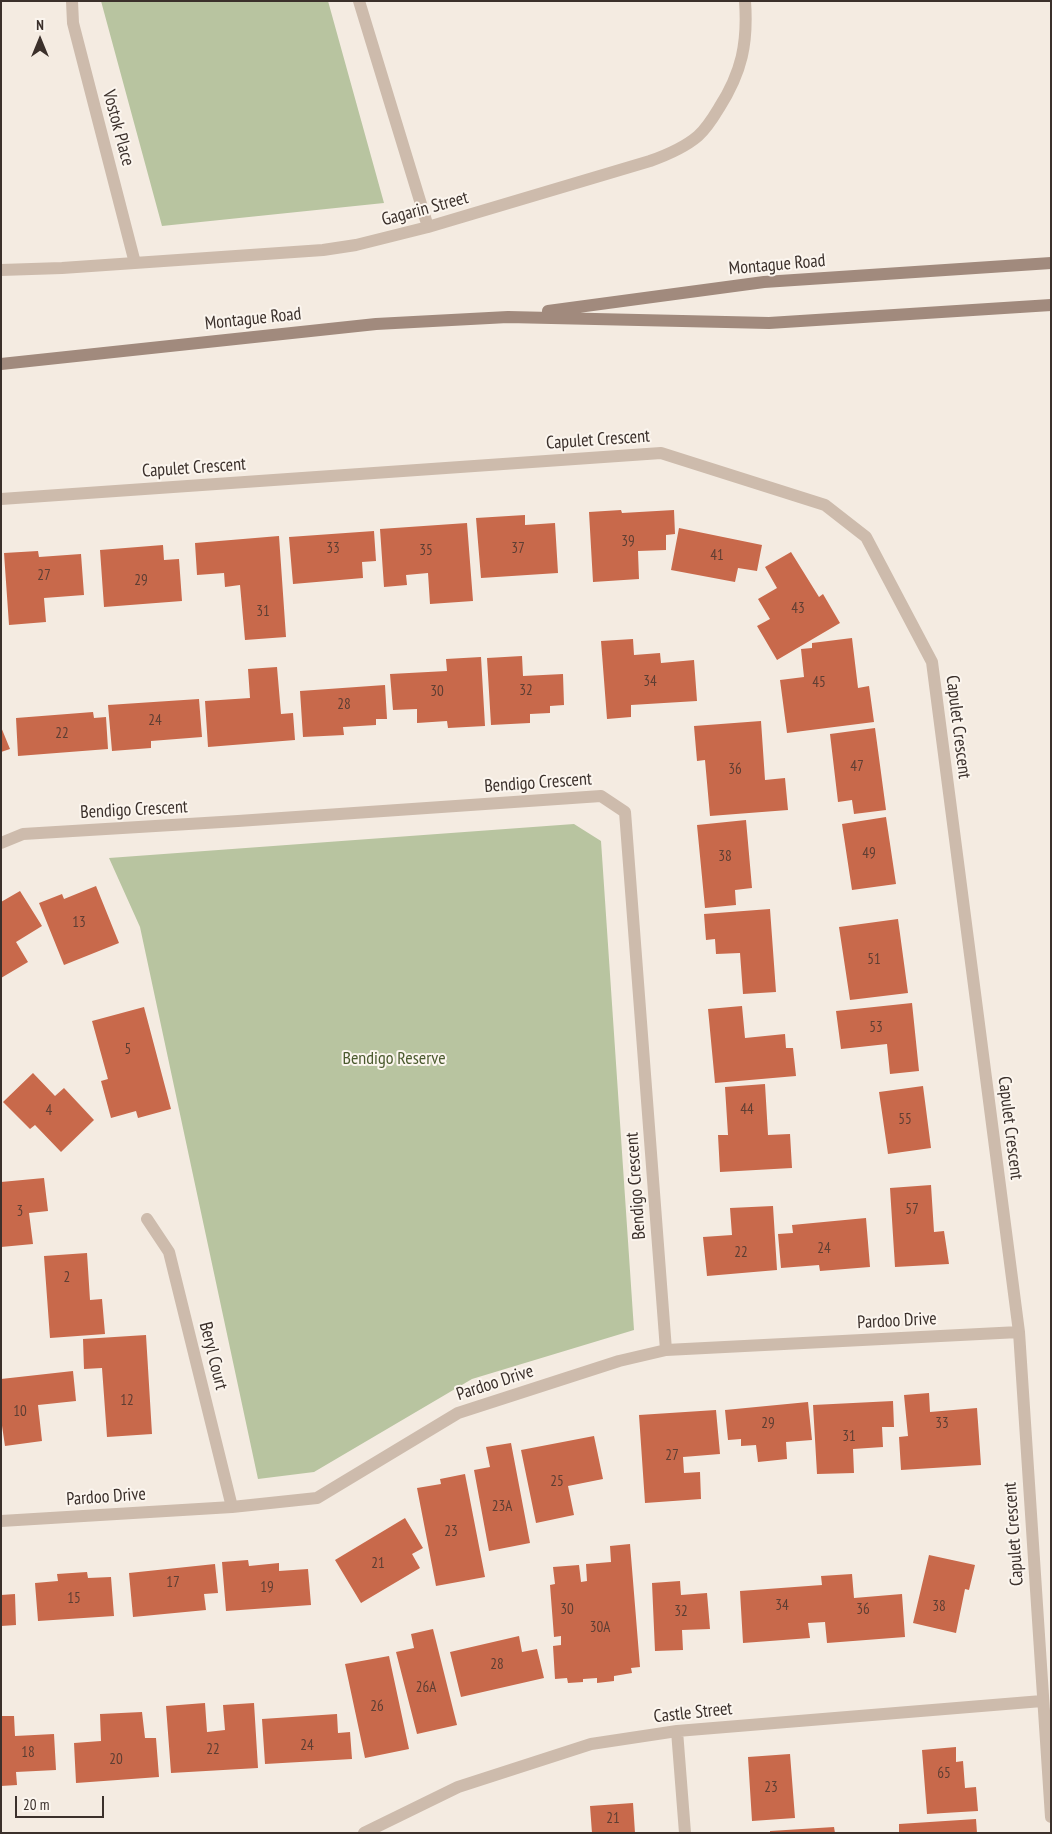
<!DOCTYPE html>
<style>
body{margin:0}
#map{position:relative;width:1052px;height:1834px;overflow:hidden;background:#f4ebe1;font-family:"PT Sans Narrow",sans-serif}
canvas{display:block}
.frame{position:absolute;inset:0;border:2px solid #3b302b;pointer-events:none}
.north{position:absolute;left:15px;top:15px;width:50px;height:50px;-webkit-text-stroke:4px #fbf5ee;paint-order:stroke;rotate:0deg;font-size:14px;font-weight:700;line-height:20px;text-align:center;color:#3b302b}
.north::after{content:'';display:block;margin:auto;width:18px;height:22px;background:#3b302b;clip-path:polygon(50% 0,100% 100%,50% 72%,0 100%)}
.scale{position:absolute;left:15px;top:1796px;width:89px;height:22px;box-sizing:border-box;border:2px solid #3b302b;border-top:0;padding-left:6px;font-size:15px;line-height:18px;white-space:nowrap;color:#3b302b;-webkit-text-stroke:4px #fbf5ee;paint-order:stroke}
</style>
<div id="map">
<canvas width="1052" height="1834"></canvas>
<div class="frame"></div>
<div class="north">N</div>
<div class="scale">20 m</div>
</div>
<script>
const ctx = document.querySelector('canvas').getContext('2d');
ctx.lineJoin = 'round';
function fillPath(path, color) {
  ctx.fillStyle = color;
  ctx.fill(path, 'evenodd');
}
function strokePath(path, color, width, dash) {
  ctx.strokeStyle = color;
  ctx.lineWidth = width;
  ctx.lineCap = dash ? 'butt' : 'round';
  ctx.setLineDash(dash || []);
  ctx.stroke(path);
}
function write(font, color, halo, rows, align = 'center') {
  ctx.font = font + ' "PT Sans Narrow",sans-serif';
  ctx.lineWidth = 4;
  ctx.setLineDash([]);
  ctx.textBaseline = 'middle';
  ctx.strokeStyle = halo;
  ctx.fillStyle = color;
  for (const [text, x, y, turn = 0] of rows) {
    ctx.save();
    ctx.translate(x, y);
    ctx.rotate((+turn || 0) * Math.PI / 180);
    ctx.textAlign = isNaN(turn) ? turn : align;
    if (halo) ctx.strokeText(text, 0, 0);
    ctx.fillText(text, 0, 0);
    ctx.restore();
  }
}
const green = new Path2D(`
 M 101,1 L 328,1 L 384,203 L 162,226 Z
 M 574,824 L 601,841 L 634,1330 L 472,1379 L 314,1472 L 258,1479 L 140,927 L 109,858 Z`);
const building = new Path2D(`
 M 621,510 L 622,513 L 674,510 L 675,534 L 666,535 L 666,550 L 638,551 L 639,579 L 593,582 L 589,512 Z
 M 525,515 L 525,525 L 555,523 L 558,573 L 481,578 L 476,518 Z
 M 467,523 L 473,601 L 430,604 L 428,573 L 406,575 L 407,585 L 384,587 L 380,529 Z
 M 679,528 L 762,545 L 757,571 L 738,568 L 735,582 L 671,570 Z
 M 374,531 L 376,561 L 362,562 L 363,578 L 293,584 L 289,537 Z
 M 279,536 L 286,637 L 245,640 L 240,585 L 225,587 L 224,573 L 197,575 L 195,543 Z
 M 163,545 L 164,560 L 179,559 L 182,601 L 104,607 L 100,550 Z
 M 38,551 L 39,557 L 81,554 L 84,595 L 44,598 L 46,622 L 9,625 L 4,553 Z
 M 791,552 L 819,597 L 823,594 L 840,623 L 777,660 L 757,626 L 770,619 L 758,599 L 777,588 L 765,567 Z
 M 852,638 L 858,688 L 869,686 L 874,722 L 787,733 L 780,680 L 804,677 L 801,649 L 812,648 L 812,643 Z
 M 633,639 L 634,655 L 660,653 L 661,663 L 694,660 L 697,701 L 631,705 L 631,717 L 607,719 L 601,641 Z
 M 522,656 L 523,676 L 563,674 L 564,705 L 550,706 L 550,713 L 530,714 L 530,723 L 491,725 L 487,658 Z
 M 481,657 L 485,726 L 448,728 L 447,721 L 417,723 L 417,709 L 393,710 L 390,674 L 447,671 L 446,659 Z
 M 277,667 L 281,714 L 293,713 L 295,740 L 208,747 L 205,701 L 250,698 L 248,669 Z
 M 385,685 L 387,719 L 376,719 L 376,725 L 343,727 L 344,735 L 303,737 L 300,691 Z
 M 199,699 L 202,737 L 151,741 L 151,748 L 112,751 L 108,705 Z
 M 93,712 L 94,718 L 106,717 L 108,749 L 18,756 L 16,718 Z
 M 761,721 L 765,780 L 785,778 L 788,810 L 710,816 L 705,760 L 697,761 L 694,726 Z
 M 1,727 L 10,749 L 1,752 Z
 M 875,728 L 886,810 L 854,814 L 852,800 L 838,802 L 830,734 Z
 M 886,817 L 896,884 L 852,890 L 842,824 Z
 M 746,820 L 752,888 L 735,890 L 736,905 L 705,908 L 697,825 Z
 M 96,886 L 119,943 L 64,965 L 39,903 L 62,894 L 64,899 Z
 M 20,891 L 42,926 L 16,942 L 28,962 L 1,978 L 1,902 Z
 M 770,909 L 776,992 L 743,994 L 740,953 L 716,954 L 715,939 L 706,940 L 704,914 Z
 M 898,919 L 908,993 L 850,1000 L 839,927 Z
 M 912,1003 L 919,1071 L 890,1074 L 887,1044 L 841,1049 L 836,1011 Z
 M 742,1006 L 745,1038 L 785,1034 L 786,1048 L 793,1048 L 796,1076 L 715,1083 L 708,1009 Z
 M 144,1007 L 171,1109 L 138,1118 L 136,1111 L 111,1118 L 101,1081 L 108,1079 L 92,1021 Z
 M 33,1073 L 55,1096 L 64,1088 L 94,1120 L 61,1152 L 35,1125 L 30,1129 L 3,1102 Z
 M 765,1084 L 768,1135 L 790,1134 L 792,1168 L 720,1172 L 718,1135 L 728,1135 L 725,1087 Z
 M 923,1086 L 931,1148 L 888,1154 L 879,1092 Z
 M 44,1178 L 48,1211 L 29,1213 L 33,1244 L 1,1247 L 1,1182 Z
 M 931,1185 L 934,1232 L 944,1231 L 949,1264 L 895,1267 L 890,1188 Z
 M 773,1206 L 777,1270 L 707,1276 L 703,1237 L 732,1235 L 730,1208 Z
 M 866,1218 L 870,1267 L 820,1271 L 819,1265 L 781,1268 L 778,1234 L 793,1233 L 792,1225 Z
 M 87,1253 L 90,1300 L 102,1299 L 105,1334 L 50,1338 L 44,1256 Z
 M 146,1335 L 152,1434 L 107,1437 L 102,1368 L 84,1369 L 83,1339 Z
 M 73,1371 L 76,1401 L 38,1405 L 42,1441 L 5,1446 L 1,1419 L 1,1379 Z
 M 929,1393 L 930,1412 L 977,1408 L 981,1465 L 901,1470 L 899,1437 L 908,1436 L 904,1395 Z
 M 893,1401 L 894,1427 L 882,1427 L 883,1447 L 853,1449 L 854,1473 L 817,1474 L 813,1405 Z
 M 808,1402 L 812,1440 L 786,1442 L 787,1459 L 758,1462 L 756,1445 L 741,1446 L 741,1439 L 728,1440 L 725,1410 Z
 M 716,1410 L 720,1454 L 683,1457 L 684,1473 L 700,1472 L 701,1499 L 645,1503 L 639,1415 Z
 M 594,1436 L 603,1479 L 568,1486 L 574,1515 L 536,1523 L 521,1450 Z
 M 511,1443 L 530,1543 L 489,1551 L 474,1470 L 490,1467 L 486,1447 Z
 M 465,1474 L 485,1577 L 436,1586 L 417,1488 L 441,1484 L 440,1479 Z
 M 405,1518 L 423,1548 L 412,1554 L 420,1568 L 361,1603 L 335,1560 Z
 M 630,1544 L 640,1667 L 631,1668 L 632,1673 L 614,1676 L 614,1681 L 597,1683 L 597,1678 L 583,1679 L 583,1682 L 568,1683 L 567,1678 L 555,1679 L 553,1646 L 561,1645 L 561,1636 L 554,1637 L 550,1585 L 555,1584 L 553,1567 L 579,1565 L 581,1582 L 587,1581 L 586,1564 L 611,1562 L 610,1546 Z
 M 929,1555 L 975,1565 L 969,1590 L 965,1589 L 956,1633 L 913,1623 Z
 M 248,1560 L 249,1566 L 279,1563 L 279,1571 L 308,1569 L 311,1605 L 226,1611 L 222,1562 Z
 M 215,1564 L 218,1593 L 204,1594 L 206,1610 L 133,1617 L 129,1573 Z
 M 87,1572 L 88,1578 L 111,1577 L 114,1616 L 38,1621 L 35,1583 L 58,1581 L 57,1574 Z
 M 852,1574 L 854,1598 L 902,1594 L 905,1637 L 827,1643 L 825,1622 L 808,1623 L 810,1638 L 743,1643 L 740,1591 L 822,1585 L 821,1576 Z
 M 680,1581 L 681,1595 L 707,1593 L 710,1629 L 682,1630 L 683,1650 L 655,1651 L 652,1583 Z
 M 15,1594 L 16,1625 L 1,1626 L 1,1595 Z
 M 433,1629 L 457,1725 L 417,1734 L 396,1652 L 414,1648 L 411,1634 Z
 M 519,1636 L 522,1652 L 537,1649 L 544,1678 L 461,1697 L 450,1652 Z
 M 389,1656 L 409,1749 L 365,1758 L 345,1664 Z
 M 205,1703 L 207,1732 L 225,1730 L 223,1705 L 254,1703 L 258,1768 L 171,1773 L 166,1706 Z
 M 142,1712 L 145,1738 L 156,1738 L 159,1777 L 76,1783 L 74,1743 L 101,1741 L 100,1714 Z
 M 337,1714 L 338,1733 L 350,1732 L 352,1759 L 265,1764 L 262,1719 Z
 M 1,1716 L 14,1716 L 15,1736 L 54,1734 L 56,1770 L 16,1772 L 17,1785 L 1,1786 Z
 M 956,1747 L 956,1762 L 963,1761 L 965,1788 L 976,1787 L 978,1811 L 927,1814 L 922,1750 Z
 M 790,1754 L 795,1818 L 752,1821 L 748,1757 Z
 M 633,1803 L 635,1833 L 592,1833 L 590,1806 Z
 M 976,1819 L 977,1833 L 899,1833 L 899,1824 Z
 M 834,1827 L 835,1833 L 770,1833 L 770,1831 Z`);
const street = new Path2D(`
 M 72,1 L 73,23 L 135,263
 M 359,1 L 428,227
 M 1,270 L 62,268 L 323,250 L 356,245 L 428,227 L 650,161 C 667,155 684,148 698,136 C 707,128 713,118 719,108 C 742,72 748,43 745,1
 M 1,499 L 661,453 L 825,505 L 866,537 L 932,662 L 1019,1332 L 1051,1817
 M 1,843 L 23,834 L 238,821 L 601,796 L 625,812 L 666,1350
 M 147,1219 L 169,1252 L 232,1507
 M 1,1521 L 232,1507 L 317,1498 L 458,1413 L 619,1361 L 666,1350 L 1019,1332
 M 677,1731 L 685,1833
 M 364,1833 L 458,1787 L 591,1744 L 677,1731 L 1042,1701`);
const secondary = new Path2D(`
 M 548,311 L 764,282 L 1051,263
 M 1,364 L 376,324 L 508,317 L 769,323 L 1051,305`);
const numberNames = [
 ["39",628,542],
 ["33",333,549],
 ["37",518,549],
 ["35",426,551],
 ["41",717,556],
 ["27",44,576],
 ["29",141,581],
 ["43",798,609],
 ["31",263,612],
 ["34",650,682],
 ["45",819,683],
 ["32",526,691],
 ["30",437,692],
 ["28",344,705],
 ["24",155,721],
 ["22",62,734],
 ["47",857,767],
 ["36",735,770],
 ["49",869,854],
 ["38",725,857],
 ["13",79,923],
 ["51",874,960],
 ["53",876,1028],
 ["5",128,1050],
 ["44",747,1110],
 ["4",49,1111],
 ["55",905,1120],
 ["57",912,1210],
 ["3",20,1212],
 ["24",824,1249],
 ["22",741,1253],
 ["2",67,1278],
 ["12",127,1401],
 ["10",20,1412],
 ["29",768,1424],
 ["33",942,1424],
 ["31",849,1437],
 ["27",672,1456],
 ["25",557,1482],
 ["23A",502,1507],
 ["23",451,1532],
 ["21",378,1564],
 ["17",173,1583],
 ["19",267,1588],
 ["15",74,1599],
 ["34",782,1606],
 ["38",939,1607],
 ["30",567,1610],
 ["36",863,1610],
 ["32",681,1612],
 ["30A",600,1628],
 ["28",497,1665],
 ["26A",426,1688],
 ["26",377,1707],
 ["24",307,1746],
 ["22",213,1750],
 ["18",28,1753],
 ["20",116,1760],
 ["65",944,1774],
 ["23",771,1788],
 ["21",613,1819]
];
const streetNames = [
 ["Vostok Place",118,128,75],
 ["Gagarin Street",425,209,-15],
 ["Montague Road",777,265,-5],
 ["Montague Road",253,319,-6],
 ["Capulet Crescent",598,440,-4],
 ["Capulet Crescent",194,468,-4],
 ["Capulet Crescent",958,727,83],
 ["Bendigo Crescent",538,783,-4],
 ["Bendigo Crescent",134,810,-3],
 ["Capulet Crescent",1010,1128,83],
 ["Bendigo Crescent",636,1186,-94],
 ["Pardoo Drive",897,1321,-3],
 ["Beryl Court",213,1356,76],
 ["Pardoo Drive",495,1383,-18],
 ["Pardoo Drive",106,1497,-4],
 ["Capulet Crescent",1014,1534,-94],
 ["Castle Street",693,1713,-6]
];
const parkNames = [
 ["Bendigo Reserve",394,1059]
];
fillPath(green, '#b8c4a0');
fillPath(building, '#c8694b');
strokePath(street, '#cdbbac', 12);
strokePath(secondary, '#a18a7d', 12);
write('15px', '#5e3e33', null, numberNames);
write('18px', '#3b302b', '#fbf5ee', streetNames);
write('18px', '#4a5a2e', '#fbf5ee', parkNames);
</script>
